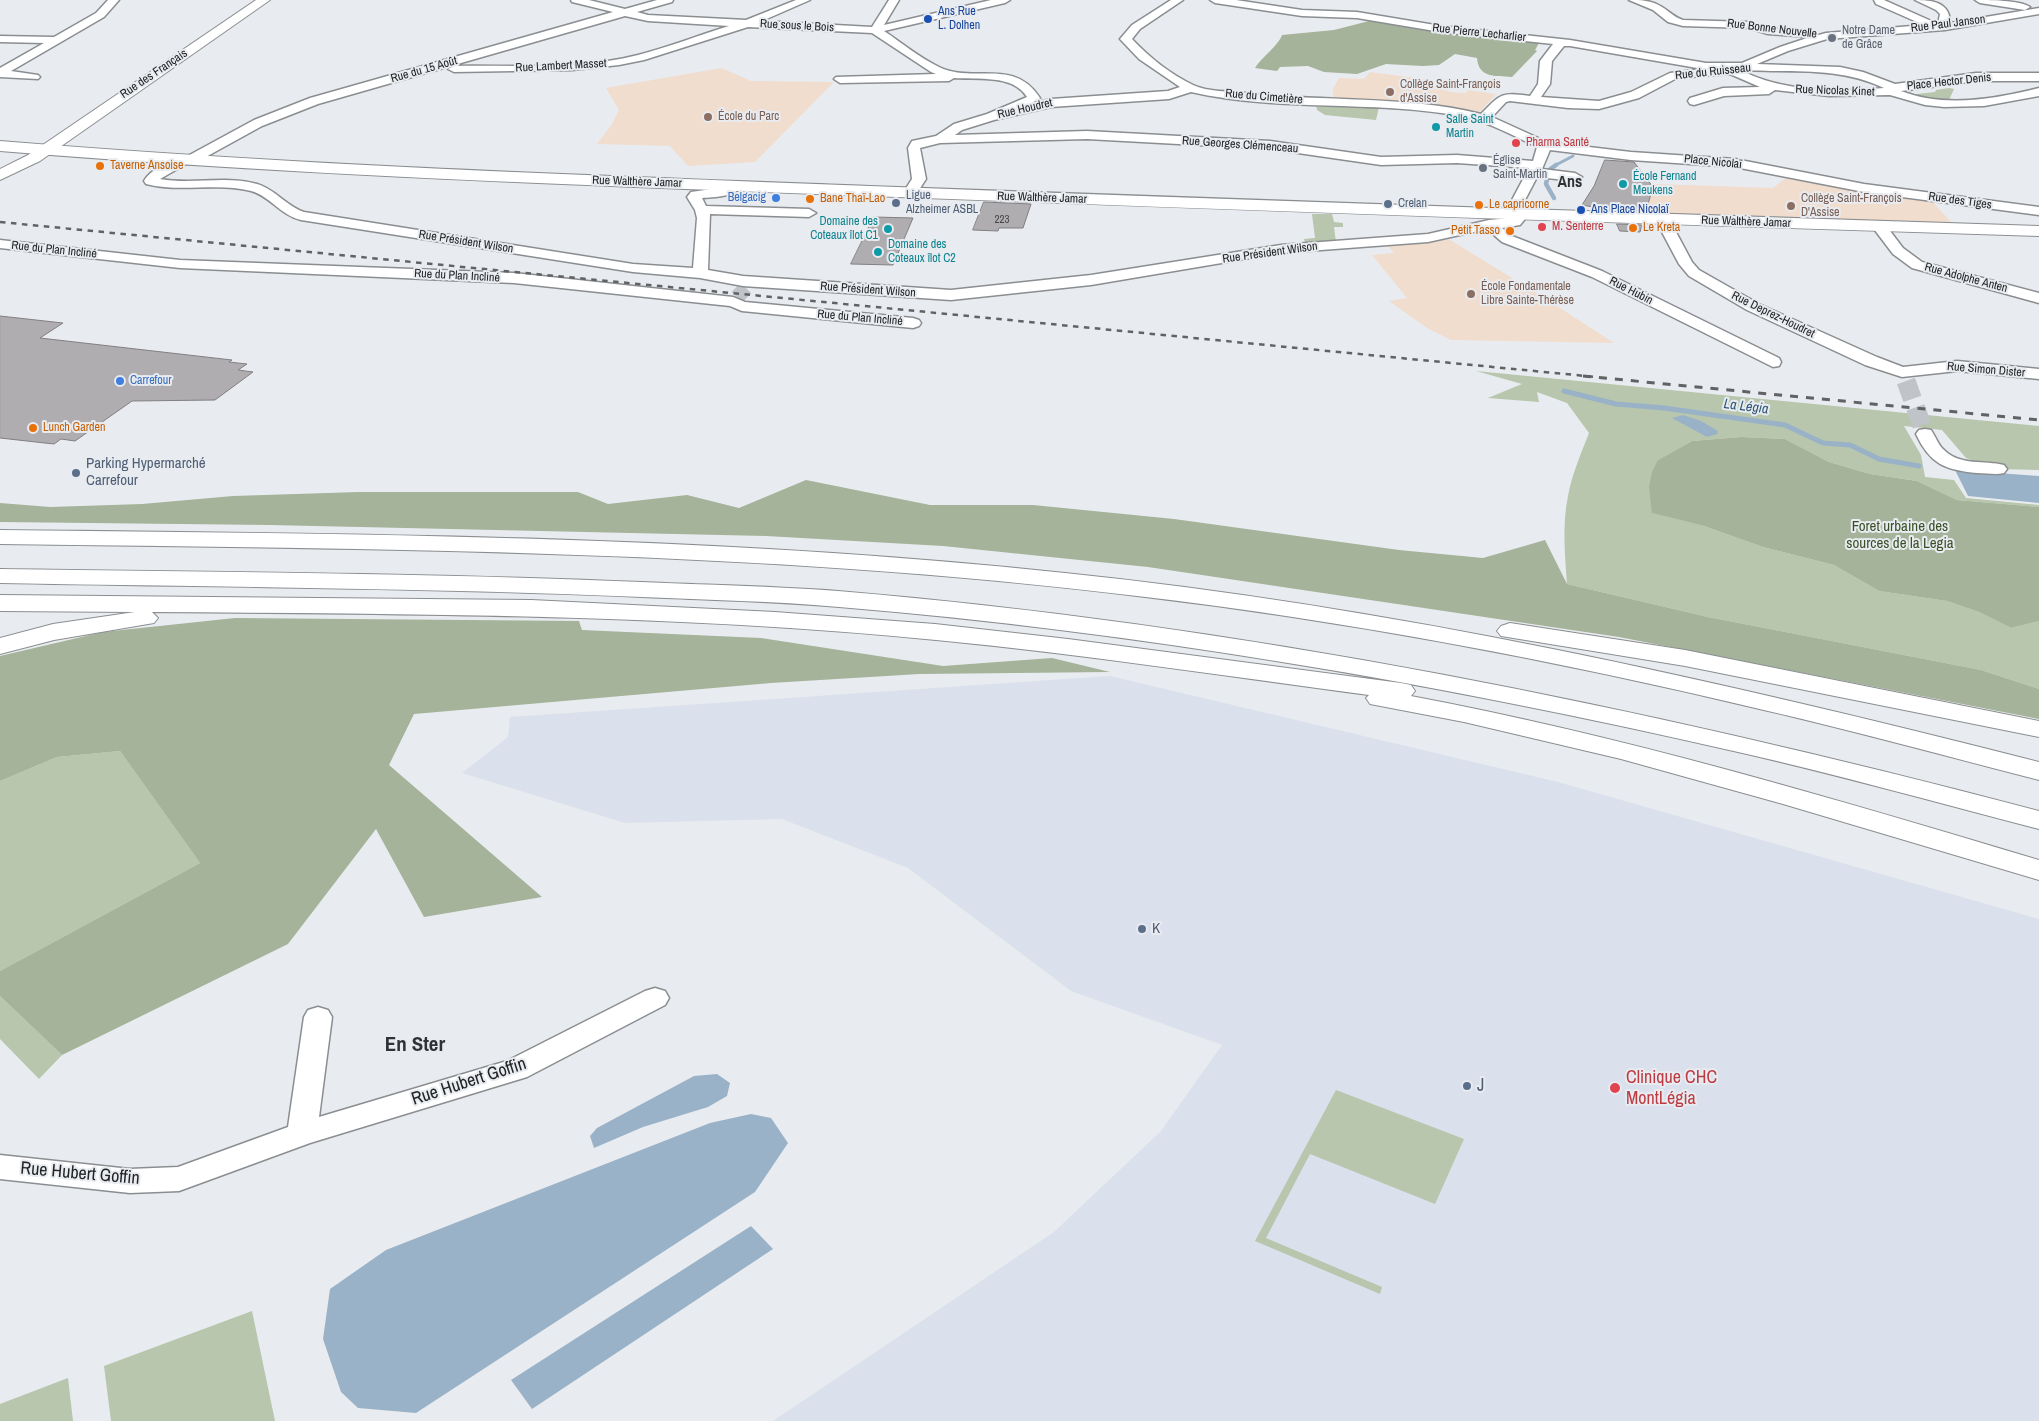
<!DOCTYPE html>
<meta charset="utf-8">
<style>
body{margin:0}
canvas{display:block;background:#e8ebef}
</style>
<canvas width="2039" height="1421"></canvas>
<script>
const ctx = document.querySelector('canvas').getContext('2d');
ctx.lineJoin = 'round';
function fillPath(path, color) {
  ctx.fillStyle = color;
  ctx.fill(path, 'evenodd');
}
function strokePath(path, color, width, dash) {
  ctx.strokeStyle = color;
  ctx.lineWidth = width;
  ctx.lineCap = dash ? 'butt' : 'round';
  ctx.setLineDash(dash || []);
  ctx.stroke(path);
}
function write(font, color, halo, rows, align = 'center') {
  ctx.font = font + ' "Archivo Narrow",sans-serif';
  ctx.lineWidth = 4;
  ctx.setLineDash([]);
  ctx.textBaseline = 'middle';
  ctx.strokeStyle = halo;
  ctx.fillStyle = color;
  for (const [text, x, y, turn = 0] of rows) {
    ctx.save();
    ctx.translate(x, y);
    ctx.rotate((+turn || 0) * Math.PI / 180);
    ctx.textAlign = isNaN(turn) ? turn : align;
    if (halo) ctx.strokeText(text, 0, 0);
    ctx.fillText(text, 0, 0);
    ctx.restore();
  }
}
const built = new Path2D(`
 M 1110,676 L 1558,782 L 2039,919 L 2039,1421 L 773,1421 L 1054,1232 L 1161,1131 L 1222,1045 L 1071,991 L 908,868 L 782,819 L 625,823 L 462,773 L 508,737 L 510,717 Z`);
const education = new Path2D(`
 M 721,68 L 751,81 L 834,82 L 755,162 L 688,166 L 670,146 L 597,144 L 612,124 L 619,110 L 606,88 Z
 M 1370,72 L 1430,80 L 1425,84 L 1446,88 L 1444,90 L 1449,91 L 1448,92 L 1466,93 L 1468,90 L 1496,94 L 1480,112 L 1413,104 L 1333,99 L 1333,89 L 1339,78 L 1364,79 Z
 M 1790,175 L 1929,198 L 1952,223 L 1643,213 L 1655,184 L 1773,188 Z
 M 1447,238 L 1543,297 L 1614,343 L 1451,340 L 1427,328 L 1389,301 L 1407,298 L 1372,255 L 1394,253 L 1387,245 Z`);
const green = new Path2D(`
 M 1949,88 L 1954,89 L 1949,100 L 1929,100 L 1908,95 L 1935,92 L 1936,90 Z
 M 1316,104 L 1379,107 L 1376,120 L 1325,115 L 1317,110 Z
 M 1312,214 L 1332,214 L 1334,222 L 1343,223 L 1343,227 L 1334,227 L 1336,242 L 1305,242 L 1304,239 L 1315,238 Z
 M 1476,371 L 2039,426 L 2039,470 L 1998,469 L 1966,458 L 1942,430 L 1904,426 L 1921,455 L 1925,477 L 1954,480 L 1966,498 L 2039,505 L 2039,507 L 1957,500 L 1917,481 L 1870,474 L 1829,462 L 1785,439 L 1741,437 L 1692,441 L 1658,460 L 1653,513 L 1704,526 L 1763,547 L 1834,565 L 1879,591 L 1947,601 L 1979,612 L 2011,628 L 2039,621 L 2039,689 L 1981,670 L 1708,617 L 1567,584 C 1565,555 1562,525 1568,496 C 1572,474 1581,454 1589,433 L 1567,403 L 1537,392 L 1539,402 L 1488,398 L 1522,384 Z
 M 120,751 L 200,863 L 0,971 L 0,781 L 57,757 Z
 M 0,996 L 62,1055 L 39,1079 L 0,1039 Z
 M 1336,1090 L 1464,1139 L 1435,1204 L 1310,1154 L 1266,1238 L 1382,1287 L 1380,1294 L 1255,1241 Z
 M 252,1311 L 275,1421 L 111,1421 L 104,1366 Z
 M 68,1378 L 73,1421 L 0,1421 L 0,1404 Z`);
const forest = new Path2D(`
 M 1373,20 L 1437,31 L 1539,43 L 1535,50 L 1537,51 L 1512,77 C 1495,75 1479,79 1477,58 L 1455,54 L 1439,65 L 1423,66 L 1386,64 L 1357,74 L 1324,72 L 1308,66 L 1280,67 L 1277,71 L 1255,68 C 1262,57 1279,45 1282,35 L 1334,30 Z
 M 1741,437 L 1785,439 L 1829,462 L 1870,474 L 1917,481 L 1957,500 L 2039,507 L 2039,621 L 2011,628 L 1979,612 L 1947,601 L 1879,591 L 1834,565 L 1763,547 L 1704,526 L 1652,513 L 1649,487 L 1652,472 L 1658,460 L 1692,441 Z
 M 806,480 L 930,505 L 1033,505 L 1174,519 L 1399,550 L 1483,558 L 1545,540 L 1567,584 L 1708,617 L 1981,670 L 2039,689 L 2039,719 L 1619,637 L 1148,567 L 943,546 L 766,536 L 270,525 L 0,522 L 0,503 L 50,507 L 142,504 L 233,496 L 359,492 L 578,492 L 608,504 L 687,495 L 739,508 Z
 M 235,618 L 579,621 L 582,630 L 761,638 L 943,666 L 1052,658 L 1110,672 L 919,674 L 771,683 L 414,714 L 389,765 L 542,897 L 424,917 L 376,829 L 288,944 L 62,1055 L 0,996 L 0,971 L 200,863 L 120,751 L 57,757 L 0,781 L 0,656 L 103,632 Z`);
const water = new Path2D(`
 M 1683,415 L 1701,421 L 1718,431 L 1717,434 L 1707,437 L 1672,418 Z
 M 1955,470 L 2039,476 L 2039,503 L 1968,496 Z
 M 717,1074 L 730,1083 L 727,1096 L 708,1107 L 643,1127 L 594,1148 L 590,1136 L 597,1128 L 694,1076 Z
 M 751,1114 L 771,1118 L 788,1143 L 755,1192 L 416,1413 L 358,1408 L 341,1392 L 323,1339 L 330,1289 L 386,1250 L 710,1123 Z
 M 751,1226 L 773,1249 L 532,1409 L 511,1380 Z`);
const streamFar2 = new Path2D(`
 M 1554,166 L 1573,156`);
const streamFar1 = new Path2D(`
 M 1549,170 L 1556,165
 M 1548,175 L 1546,184 L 1554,198`);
const stream = new Path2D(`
 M 1564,391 L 1616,404 L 1664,408 L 1785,425 L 1823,443 L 1850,445 L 1879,459 L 1919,466`);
const building = new Path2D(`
 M 1605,160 L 1634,162 L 1653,187 L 1646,211 L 1610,210 L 1582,205 L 1594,186 Z
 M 984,202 L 1031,204 L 1023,228 L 999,228 L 998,231 L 973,230 Z
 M 874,217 L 913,218 L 893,265 L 851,264 Z
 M 1617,224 L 1642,225 L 1640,232 L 1620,231 Z
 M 0,316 L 63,323 L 40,338 L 232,360 L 229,362 L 247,364 L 238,370 L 253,372 L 215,400 L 132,401 L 75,441 L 61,439 L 54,444 L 0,438 Z`);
const streetTunnelFar1 = new Path2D(`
 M 737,297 L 746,288`);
const streetTunnel = new Path2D(`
 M 1906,381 L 1925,434`);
const street = new Path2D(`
 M 108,0 L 119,0 L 104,17 L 11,71 L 38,75 L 40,77 L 38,79 L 0,77 L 0,68 L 44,43 L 0,42 L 0,36 L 54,37 L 96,13 Z
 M 571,0 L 589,0 L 625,9 L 657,0 L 673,0 L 672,2 L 637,12 L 648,15 L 746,20 L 796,0 L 810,0 L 762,21 L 872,27 L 889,0 L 899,0 L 884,25 L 991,0 L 1010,0 L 1005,3 L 884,31 C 902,43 920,58 939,67 C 974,84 1014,57 1040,98 L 1030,104 L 1051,99 L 1168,91 L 1180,87 L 1139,59 L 1120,39 L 1132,25 L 1171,0 L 1183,0 L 1140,29 L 1132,39 C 1149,57 1170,74 1193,85 C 1208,92 1229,91 1246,93 C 1324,102 1405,95 1481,114 C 1501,93 1502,92 1530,96 L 1538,84 L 1540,61 L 1553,44 L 1441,32 L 1357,18 L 1302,16 L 1215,3 L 1210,0 L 1236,0 L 1302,10 L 1357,12 L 1441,26 L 1570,40 L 1706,63 L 1742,63 L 1780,47 L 1810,37 L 1768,34 L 1748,28 L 1683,26 L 1668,22 L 1653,10 L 1629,0 C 1640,0 1652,0 1662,7 C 1670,12 1674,17 1683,20 L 1749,22 L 1769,28 L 1811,31 L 1815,32 L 1815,36 L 1826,33 L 1924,25 L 1876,4 L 1874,0 L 1884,0 L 1938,24 L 1940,14 L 1936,10 L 1915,0 C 1932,0 1950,2 1950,23 L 2039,8 L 2039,14 L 1945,30 L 1827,39 L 1788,51 L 1757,64 L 1840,67 L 1863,72 L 1895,84 L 1976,73 L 2039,73 L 2039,81 L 1976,81 L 1901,91 C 1944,108 1995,99 2039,88 L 2039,96 L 1984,106 L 1944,107 L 1925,105 L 1890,95 L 1829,96 L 1775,90 L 1769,94 L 1724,96 L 1694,105 L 1690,104 L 1688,101 L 1690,98 L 1723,88 L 1760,87 L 1730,74 L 1677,78 L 1639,98 L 1599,109 L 1568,108 L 1510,101 L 1506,102 L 1492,117 L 1547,142 L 1631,152 L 1735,159 L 1864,184 L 2039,207 L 2039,215 L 1864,192 L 1735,167 L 1631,160 L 1550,150 L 1542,169 L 1575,173 L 1582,177 L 1575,181 L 1537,177 L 1525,200 L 1525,219 L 1520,225 L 1502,228 L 1512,236 L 1602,271 L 1779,358 L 1781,362 L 1779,366 L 1773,367 L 1592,277 L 1502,242 L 1487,229 L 1428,242 L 1281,253 L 1091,285 L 951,300 L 743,286 L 700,278 L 633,272 L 301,220 C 280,215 270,196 251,191 C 218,182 181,193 146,184 L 144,181 C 149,171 173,157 184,158 L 254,120 L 310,98 L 613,12 L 572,2 ZM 625,16 L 648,21 L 729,26 C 699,35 669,47 638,55 C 581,70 513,65 454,66 L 448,69 L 454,72 L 572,70 L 619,65 L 644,60 L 748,27 L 872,33 L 931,72 L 936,74 L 836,77 L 834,79 L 840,83 L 949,81 L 954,78 C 977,80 1013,74 1027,97 L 987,114 L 954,124 L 936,136 L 912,141 L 908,148 L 912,179 L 903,193 L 910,197 L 915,196 L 926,179 L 920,148 L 940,143 L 1087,139 L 1270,149 L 1381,165 L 1457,163 L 1529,168 L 1512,200 L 1511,218 L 1489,220 L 1428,234 L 1281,245 L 1091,275 L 951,290 L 743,276 L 708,270 L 710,214 L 809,217 L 816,213 L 809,209 L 706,206 L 702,198 C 715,197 733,197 743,186 L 741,183 L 736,182 L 719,188 L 691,192 L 687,197 L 695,210 L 697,218 L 693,268 L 633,264 L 304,212 C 286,206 275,189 257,184 C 226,175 192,185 160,179 L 186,164 L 193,164 L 262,126 L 318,104 ZM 1564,46 L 1570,46 L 1703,69 L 1670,73 L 1631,92 L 1599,101 L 1541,97 L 1550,84 L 1552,61 ZM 1742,71 C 1753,70 1766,71 1777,71 C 1814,71 1851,72 1884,88 C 1837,92 1785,92 1742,71 ZM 1191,92 C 1279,112 1371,100 1460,116 C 1487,121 1512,135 1537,147 L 1533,161 L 1457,155 L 1381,157 L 1270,141 L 1087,131 L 955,135 L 962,130 L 994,120 L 1051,107 L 1169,99 Z
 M 1975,0 C 1988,0 2020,0 2030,7 L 2025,10 L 1980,3 Z
 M 1662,215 L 1667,216 L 1669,219 L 1692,262 L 1699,270 L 1759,304 L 1877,357 L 1903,367 L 1957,361 L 2039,369 L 2039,379 L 1957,371 L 1902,377 L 1865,365 L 1747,310 L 1689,276 L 1679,264 L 1655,219 L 1657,216 Z
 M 1879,222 L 1884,223 L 1903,248 L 1922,262 L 2039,293 L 2039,303 L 1912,268 L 1893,254 L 1874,229 L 1872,226 L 1874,223 Z
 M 0,240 L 180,260 L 514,273 L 733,297 L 745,302 L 913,318 L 919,320 L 921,323 L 919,326 L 913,328 L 742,311 L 730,306 L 514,283 L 180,268 L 0,248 Z
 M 1925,429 L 1931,430 C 1936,437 1938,445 1944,450 C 1960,466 1985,460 2004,465 L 2007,469 L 2004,473 C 1996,475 1987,473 1977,473 C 1945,470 1930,464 1916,434 L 1919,430 Z
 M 655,988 L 665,991 L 669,998 L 665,1005 L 527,1077 L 310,1143 L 179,1191 L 130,1193 L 0,1179 L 0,1155 L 130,1169 L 178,1167 L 288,1127 L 304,1017 L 308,1010 L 318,1007 L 328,1010 L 332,1017 L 319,1117 L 507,1061 L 645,991 Z`);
const secondary = new Path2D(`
 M 256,0 L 270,0 L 40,161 L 0,180 L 0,169 L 28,155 Z`);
const primary = new Path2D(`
 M 0,141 C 290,165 580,175 870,186 C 1260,201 1649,213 2039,226 L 2039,236 C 1649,224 1260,211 870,196 C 580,185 290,175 0,151 Z`);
const highway = new Path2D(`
 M 0,530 C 355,534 711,535 1065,573 C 1395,607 1718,680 2039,762 L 2039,780 C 1949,757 1859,732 1768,711 C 1560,661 1349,621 1137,596 C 760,550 380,549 0,544 Z
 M 0,569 C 214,572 428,573 642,582 C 707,585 773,586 838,591 C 1245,625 1645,707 2039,811 L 2039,829 C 1939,803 1839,775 1738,752 C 1442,684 1142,632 839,607 C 773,601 708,600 642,597 C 428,588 214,587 0,583 Z
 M 0,595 L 531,600 L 775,612 L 935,624 L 1068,639 L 1401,683 L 1411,685 L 1415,691 L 1411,696 C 1624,736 1832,798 2039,860 L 2039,880 L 1783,804 L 1621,759 L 1464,722 L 1370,704 L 1366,698 L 1369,695 C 1225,676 1081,654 936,640 C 676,614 414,614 152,612 L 158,618 L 154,623 L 54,640 L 0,654 L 0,638 L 53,624 L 135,612 L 0,611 Z
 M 1510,623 L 1685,650 L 2039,721 L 2039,737 L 1685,666 L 1501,636 L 1497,631 L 1501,626 Z`);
const railFar1 = new Path2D(`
 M 0,222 L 1596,377`);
const rail = new Path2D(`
 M 1583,376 L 2039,420`);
const markers = [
 [928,19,5,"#1a4fb4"],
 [1832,38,5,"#6b7280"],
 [1390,92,5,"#8d6e63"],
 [708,117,5,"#8d6e63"],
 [1436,127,5,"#0f9aa8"],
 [1516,143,5,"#e0444e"],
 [100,166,5,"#e8710a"],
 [1483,168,5,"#6b7280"],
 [1623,184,5,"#0f9aa8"],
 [776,198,5,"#3f7fe0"],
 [810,199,5,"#e8710a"],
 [896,203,5,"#5c6f8a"],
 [1388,204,5,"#5c6f8a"],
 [1479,205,5,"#e8710a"],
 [1791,206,5,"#8d6e63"],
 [1581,210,5,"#1a4fb4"],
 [1542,227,5,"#e0444e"],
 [1633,228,5,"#e8710a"],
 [888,229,5,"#0f9aa8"],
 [1510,231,5,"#e8710a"],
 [878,252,5,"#0f9aa8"],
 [1471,294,5,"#8d6e63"],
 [120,381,5,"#3f7fe0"],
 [33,428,5,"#e8710a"],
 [76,473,5,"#5c6f8a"],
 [1142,929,5,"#5c6f8a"],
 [1467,1086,5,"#5c6f8a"],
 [1615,1088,6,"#e0444e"]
];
const farNumbernames = [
 ["223",1002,220]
];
const farTransitnames = [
 ["Ans Rue",938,12],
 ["L. Dolhen",938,26],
 ["Ans Place Nicolaï",1591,210]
];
const farStreetnames = [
 ["Rue Paul Janson",1948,24,-7],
 ["Rue sous le Bois",797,26,3],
 ["Rue Bonne Nouvelle",1772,29,7],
 ["Rue Pierre Lecharlier",1479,33,6],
 ["Rue Lambert Masset",561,66,-3],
 ["Rue du 15 Août",424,70,-16],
 ["Rue du Ruisseau",1713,72,-6],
 ["Rue des Français",154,74,-34],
 ["Place Hector Denis",1949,82,-6],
 ["Rue Nicolas Kinet",1835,91,2],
 ["Rue du Cimetière",1264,97,5],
 ["Rue Houdret",1025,109,-13],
 ["Rue Georges Clémenceau",1240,145,4],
 ["Place Nicolaï",1713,162,6],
 ["Rue Walthère Jamar",637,182,2],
 ["Rue Walthère Jamar",1042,198,2],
 ["Rue des Tiges",1960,201,8],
 ["Rue Walthère Jamar",1746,222,2],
 ["Rue Président Wilson",466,242,9],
 ["Rue du Plan Incliné",54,250,6],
 ["Rue Président Wilson",1270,253,-8],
 ["Rue du Plan Incliné",457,276,3],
 ["Rue Adolphe Anten",1966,278,15],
 ["Rue Président Wilson",868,290,4],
 ["Rue Hubin",1631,291,27],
 ["Rue Deprez-Houdret",1773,315,26],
 ["Rue du Plan Incliné",860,318,5],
 ["Rue Simon Dister",1986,370,5]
];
const farWorshipnames = [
 ["Notre Dame",1842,31],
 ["de Grâce",1842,45],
 ["Église",1493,161],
 ["Saint-Martin",1493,175]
];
const farEducationnames = [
 ["Collège Saint-François",1400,85],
 ["d'Assise",1400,99],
 ["École du Parc",718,117],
 ["Collège Saint-François",1801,199],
 ["D'Assise",1801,213],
 ["École Fondamentale",1481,287],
 ["Libre Sainte-Thérèse",1481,301]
];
const farCulturenames = [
 ["Salle Saint",1446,120],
 ["Martin",1446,134],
 ["École Fernand",1633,177],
 ["Meukens",1633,191],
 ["Domaine des",878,222,"right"],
 ["Coteaux îlot C1",878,236,"right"],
 ["Domaine des",888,245],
 ["Coteaux îlot C2",888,259]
];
const farHealthnames = [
 ["Pharma Santé",1526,143],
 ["M. Senterre",1552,227]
];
const farFoodnames = [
 ["Taverne Ansoise",110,166],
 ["Bane Thaï-Lao",820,199],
 ["Le capricorne",1489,205],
 ["Le Kreta",1643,228],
 ["Petit Tasso",1500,231,"right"],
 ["Lunch Garden",43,428]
];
const farServicenames = [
 ["Ligue",906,196],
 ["Alzheimer ASBL",906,210],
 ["Crelan",1398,204]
];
const farShopnames = [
 ["Belgacig",766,198],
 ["Carrefour",130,381,"left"]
];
const farWaternames = [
 ["La Légia",1746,407,7]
];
const serviceNames = [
 ["Parking Hypermarché",86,464],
 ["Carrefour",86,481],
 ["K",1152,929]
];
const parkNames = [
 ["Foret urbaine des",1900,527],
 ["sources de la Legia",1900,544]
];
const farDistrictnames = [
 ["Ans",1570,183]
];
const nearHealthnames = [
 ["Clinique CHC",1626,1078],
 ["MontLégia",1626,1099]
];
const nearStreetnames = [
 ["Rue Hubert Goffin",469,1082,-18],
 ["Rue Hubert Goffin",80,1174,5]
];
const nearServicenames = [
 ["J",1477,1086]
];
const nearQuarternames = [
 ["En Ster",415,1045]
];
fillPath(built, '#dae1ec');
fillPath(education, '#f1ddce');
fillPath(green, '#b7c6ac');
fillPath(forest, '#a4b399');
fillPath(water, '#9ab2c7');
strokePath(streamFar2, '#9ab2c7', 3);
strokePath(streamFar1, '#9ab2c7', 4.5);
strokePath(stream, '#9ab2c7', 5);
fillPath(building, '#b0adb1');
strokePath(building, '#827f82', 1);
strokePath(streetTunnelFar1, '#c0c3c7', 15, [15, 8]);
strokePath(streetTunnel, '#c0c3c7', 19, [19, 9]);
strokePath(street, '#8b8e91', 3);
strokePath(secondary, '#8b8e91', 2);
strokePath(primary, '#8b8e91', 2);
strokePath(highway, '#8b8e91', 2);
fillPath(street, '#fff');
fillPath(secondary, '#fff');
fillPath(primary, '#fff');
fillPath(highway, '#fff');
strokePath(railFar1, '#606264', 2.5, [5.5, 5.5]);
strokePath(rail, '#606264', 3, [8, 8]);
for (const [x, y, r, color] of markers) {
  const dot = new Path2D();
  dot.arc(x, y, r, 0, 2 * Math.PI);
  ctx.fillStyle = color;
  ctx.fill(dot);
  strokePath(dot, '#e8ebef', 2);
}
write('11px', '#464648', null, farNumbernames);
write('12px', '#164399', '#e8ebef', farTransitnames, 'left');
write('12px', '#222325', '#e8ebef', farStreetnames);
write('12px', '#5b616d', '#e8ebef', farWorshipnames, 'left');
write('12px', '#785e54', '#e8ebef', farEducationnames, 'left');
write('12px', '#0d838f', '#e8ebef', farCulturenames, 'left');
write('12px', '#be3a42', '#e8ebef', farHealthnames, 'left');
write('12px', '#c56008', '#e8ebef', farFoodnames, 'left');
write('12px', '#4e5e75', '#e8ebef', farServicenames, 'left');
write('12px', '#366cbe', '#e8ebef', farShopnames, 'right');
write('italic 14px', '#2e5677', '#e8ebef', farWaternames);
write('15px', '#4e5e75', '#e8ebef', serviceNames, 'left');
write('15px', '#395026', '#e8ebef', parkNames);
write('bold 16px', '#303235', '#e8ebef', farDistrictnames);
write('18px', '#be3a42', '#e8ebef', nearHealthnames, 'left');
write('18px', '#222325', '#e8ebef', nearStreetnames);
write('18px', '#4e5e75', '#e8ebef', nearServicenames, 'left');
write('bold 21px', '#303235', '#e8ebef', nearQuarternames);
</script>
